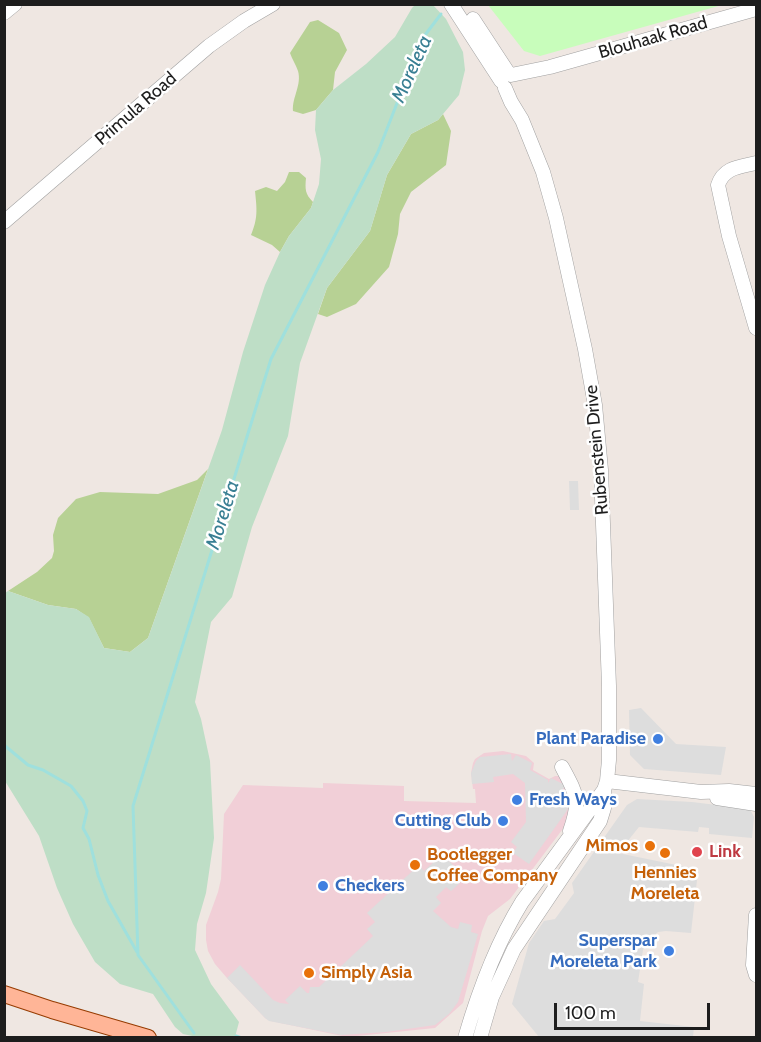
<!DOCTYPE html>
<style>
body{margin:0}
#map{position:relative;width:761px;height:1042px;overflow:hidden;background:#efe7e2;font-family:Cabin,sans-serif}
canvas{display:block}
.frame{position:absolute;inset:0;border:6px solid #1d1d1d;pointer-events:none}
.scale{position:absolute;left:554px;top:1003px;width:156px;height:27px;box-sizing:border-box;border:3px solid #1d1d1d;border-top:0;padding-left:8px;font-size:18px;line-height:21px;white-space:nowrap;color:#1d1d1d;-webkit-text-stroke:4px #fff;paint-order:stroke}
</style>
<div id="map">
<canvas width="761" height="1042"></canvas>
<div class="frame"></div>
<div class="scale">100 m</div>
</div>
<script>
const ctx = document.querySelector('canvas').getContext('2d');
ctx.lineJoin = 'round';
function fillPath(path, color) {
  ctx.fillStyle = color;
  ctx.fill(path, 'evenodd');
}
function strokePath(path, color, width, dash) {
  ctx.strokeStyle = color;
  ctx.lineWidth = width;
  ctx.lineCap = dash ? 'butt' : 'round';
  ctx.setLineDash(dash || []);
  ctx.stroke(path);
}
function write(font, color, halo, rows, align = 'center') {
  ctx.font = font + ' Cabin,sans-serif';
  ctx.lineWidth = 5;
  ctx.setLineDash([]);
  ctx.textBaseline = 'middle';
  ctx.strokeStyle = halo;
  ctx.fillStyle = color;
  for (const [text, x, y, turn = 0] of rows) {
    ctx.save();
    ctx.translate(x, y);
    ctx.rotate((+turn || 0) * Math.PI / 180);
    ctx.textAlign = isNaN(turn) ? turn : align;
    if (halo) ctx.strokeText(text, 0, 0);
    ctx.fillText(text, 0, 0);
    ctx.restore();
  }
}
const commercial = new Path2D(`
 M 503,751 L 526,756 L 534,763 L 533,770 L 549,779 L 555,776 L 560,776 L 573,797 L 568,822 L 510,899 L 488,916 L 482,931 L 463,1003 L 435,1028 L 347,1037 L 271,1021 L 265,1018 L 227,978 L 215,964 L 208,951 L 206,940 L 206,925 L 218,892 L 221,879 L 224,814 L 243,785 L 323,788 L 323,783 L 404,786 L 404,801 L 476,803 L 475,789 L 473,789 L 471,773 L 473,763 L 475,759 L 484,753 Z`);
const forest = new Path2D(`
 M 318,20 L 339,33 L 347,50 L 335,72 L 333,90 L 316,110 L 303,114 L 293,111 C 292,97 302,85 298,71 C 296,65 292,59 290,53 L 310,22 Z
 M 443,114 L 451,131 L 446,165 L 411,192 L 400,214 L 398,234 L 389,267 L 356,304 L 327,317 L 318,314 L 327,288 L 370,231 L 387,175 L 411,134 L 438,120 Z
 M 289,172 L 299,172 L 306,178 C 305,189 305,194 313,202 L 311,208 L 289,236 L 280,252 L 272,245 L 251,235 C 258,218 257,210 255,191 L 266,187 L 277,191 L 285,182 Z
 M 208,469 L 148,638 L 130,652 L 104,648 L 89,618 L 76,609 L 48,605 L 8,591 L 37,572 L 52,558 L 54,551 L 53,535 L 58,518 L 76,499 L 100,492 L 158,494 L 197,480 Z`);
const wetland = new Path2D(`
 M 416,4 L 433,5 L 446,19 L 463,52 L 465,70 L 459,95 L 438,120 L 411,134 L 387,175 L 370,231 L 327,288 L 300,363 L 288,436 L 252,527 L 232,597 L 211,622 L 195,702 L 201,719 L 210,761 L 214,838 L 206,893 L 197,924 L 195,950 L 211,984 L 239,1022 L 235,1037 L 197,1037 L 183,1034 L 175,1027 L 153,994 L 120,984 L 95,962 L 73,924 L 57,888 L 39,836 L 5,781 L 5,593 L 8,591 L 48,605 L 76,609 L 89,617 L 104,648 L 130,652 L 148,638 L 222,430 L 243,352 L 265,285 L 280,252 L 289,236 L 311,208 L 319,184 L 321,159 L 315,130 L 316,110 L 333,90 L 366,64 L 395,37 L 412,8 Z`);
const park = new Path2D(`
 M 488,5 L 722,5 L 540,56 L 524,51 Z`);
const parking = new Path2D(`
 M 569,481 L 578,481 L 579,510 L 570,510 Z
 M 641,708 L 676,744 L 726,747 L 721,775 L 644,769 L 630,755 L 629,710 Z
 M 511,754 L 512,761 L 516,755 L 532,763 L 530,770 L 548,780 L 548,783 L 551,778 L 565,785 L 562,792 L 570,793 L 568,808 L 566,812 L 529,864 L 513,853 L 517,847 L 511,842 L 526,822 L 525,783 L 513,774 L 493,777 L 494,782 L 472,784 L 471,773 L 476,761 L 480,757 Z
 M 637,799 L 692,802 L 750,809 L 754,817 L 752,838 L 709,834 L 709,828 L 699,827 L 698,832 L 639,827 L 618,853 L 691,868 L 690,879 L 697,880 L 691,933 L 666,931 L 658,932 L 646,943 L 643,950 L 638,982 L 644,984 L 640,1021 L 694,1027 L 693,1037 L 539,1037 L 512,1004 L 529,943 L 544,921 L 555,919 L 574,893 L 572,883 L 627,805 Z
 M 442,854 L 459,871 L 453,877 L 459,884 L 451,891 L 446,887 L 436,897 L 441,903 L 433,911 L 451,927 L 458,929 L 460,922 L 472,925 L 471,932 L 478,934 L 458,1002 L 449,1014 L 435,1025 L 386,1032 L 341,1035 L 269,1021 L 265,1018 L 227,978 L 240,965 L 273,1000 L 280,1003 L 289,1004 L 285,1000 L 300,986 L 307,993 L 309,993 L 310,987 L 319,987 L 373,936 L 367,929 L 375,922 L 367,913 L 368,912 L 419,865 L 424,871 Z`);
const stream = new Path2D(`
 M 4,745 L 28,765 L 43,770 L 71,786 L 83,801 L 87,811 L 83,828 L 89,839 L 98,875 L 108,901 L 137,952
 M 194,1033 L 138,955 L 133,806 L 271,359 L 378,152 L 422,39 L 441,14
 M 236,1036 L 242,1038`);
const minor = new Path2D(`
 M 451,4 L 501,81
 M 4,13 L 15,4
 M 473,19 L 509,74
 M 511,75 L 550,67 L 756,9
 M 756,163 C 740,167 724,167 718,185 L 729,236 L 756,328
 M 4,222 L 209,46 L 244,21 L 273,4
 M 562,767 C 577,795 581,800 570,831
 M 607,781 L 701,792 L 729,791 L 756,794
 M 717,798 L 756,804
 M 756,915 L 753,965 L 756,975
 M 465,1038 C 479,990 496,944 522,902 L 604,790
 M 480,1038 L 492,997 L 514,949 L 600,821 L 604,808 L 604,790 L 607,781 L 609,760 L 609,686 L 601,470 L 595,405 L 585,349 L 556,218 L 543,172 L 522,120 L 511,102 L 505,88`);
const major = new Path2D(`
 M 4,994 L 52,1010 L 148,1038`);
const markers = [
 [658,739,6,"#3f7fe0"],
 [517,800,6,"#3f7fe0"],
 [503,821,6,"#3f7fe0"],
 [650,846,6,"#e8710a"],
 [697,852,6,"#e0444e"],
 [665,853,6,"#e8710a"],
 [415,865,6,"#e8710a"],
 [323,886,6,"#3f7fe0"],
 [669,951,6,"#3f7fe0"],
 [309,973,6,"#e8710a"]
];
const streetNames = [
 ["Blouhaak Road",653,38,-16],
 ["Primula Road",136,109,-41],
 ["Rubenstein Drive",597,450,-95]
];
const shopNames = [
 ["Plant Paradise",646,739],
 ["Fresh Ways",529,800,"left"],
 ["Cutting Club",491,821],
 ["Checkers",335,886,"left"],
 ["Superspar",657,941],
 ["Moreleta Park",657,962]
];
const foodNames = [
 ["Mimos",638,846,"right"],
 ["Bootlegger",427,855],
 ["Coffee Company",427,876],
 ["Hennies",665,873,"center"],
 ["Moreleta",665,894,"center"],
 ["Simply Asia",321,973]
];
const healthNames = [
 ["Link",709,852]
];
const waterNames = [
 ["Moreleta",412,69,-66],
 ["Moreleta",223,515,-73]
];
fillPath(commercial, '#f1cfd7');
fillPath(forest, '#b7d194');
fillPath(wetland, '#bedec6');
fillPath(park, '#c8fdbb');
fillPath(parking, '#ddd');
strokePath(stream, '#9fe0dd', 3);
strokePath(minor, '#a1a1a1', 15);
strokePath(major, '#963b00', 18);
strokePath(minor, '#fff', 14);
strokePath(major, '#ffb597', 16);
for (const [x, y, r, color] of markers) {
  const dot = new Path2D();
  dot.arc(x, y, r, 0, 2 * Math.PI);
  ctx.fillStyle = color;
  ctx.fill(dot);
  strokePath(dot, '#fff', 2);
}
write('18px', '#1d1d1d', '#fff', streetNames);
write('bold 18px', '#366cbe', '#fff', shopNames, 'right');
write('bold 18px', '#c56008', '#fff', foodNames, 'left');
write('bold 18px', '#be3a42', '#fff', healthNames, 'left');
write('italic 20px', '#397f93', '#fff', waterNames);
</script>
